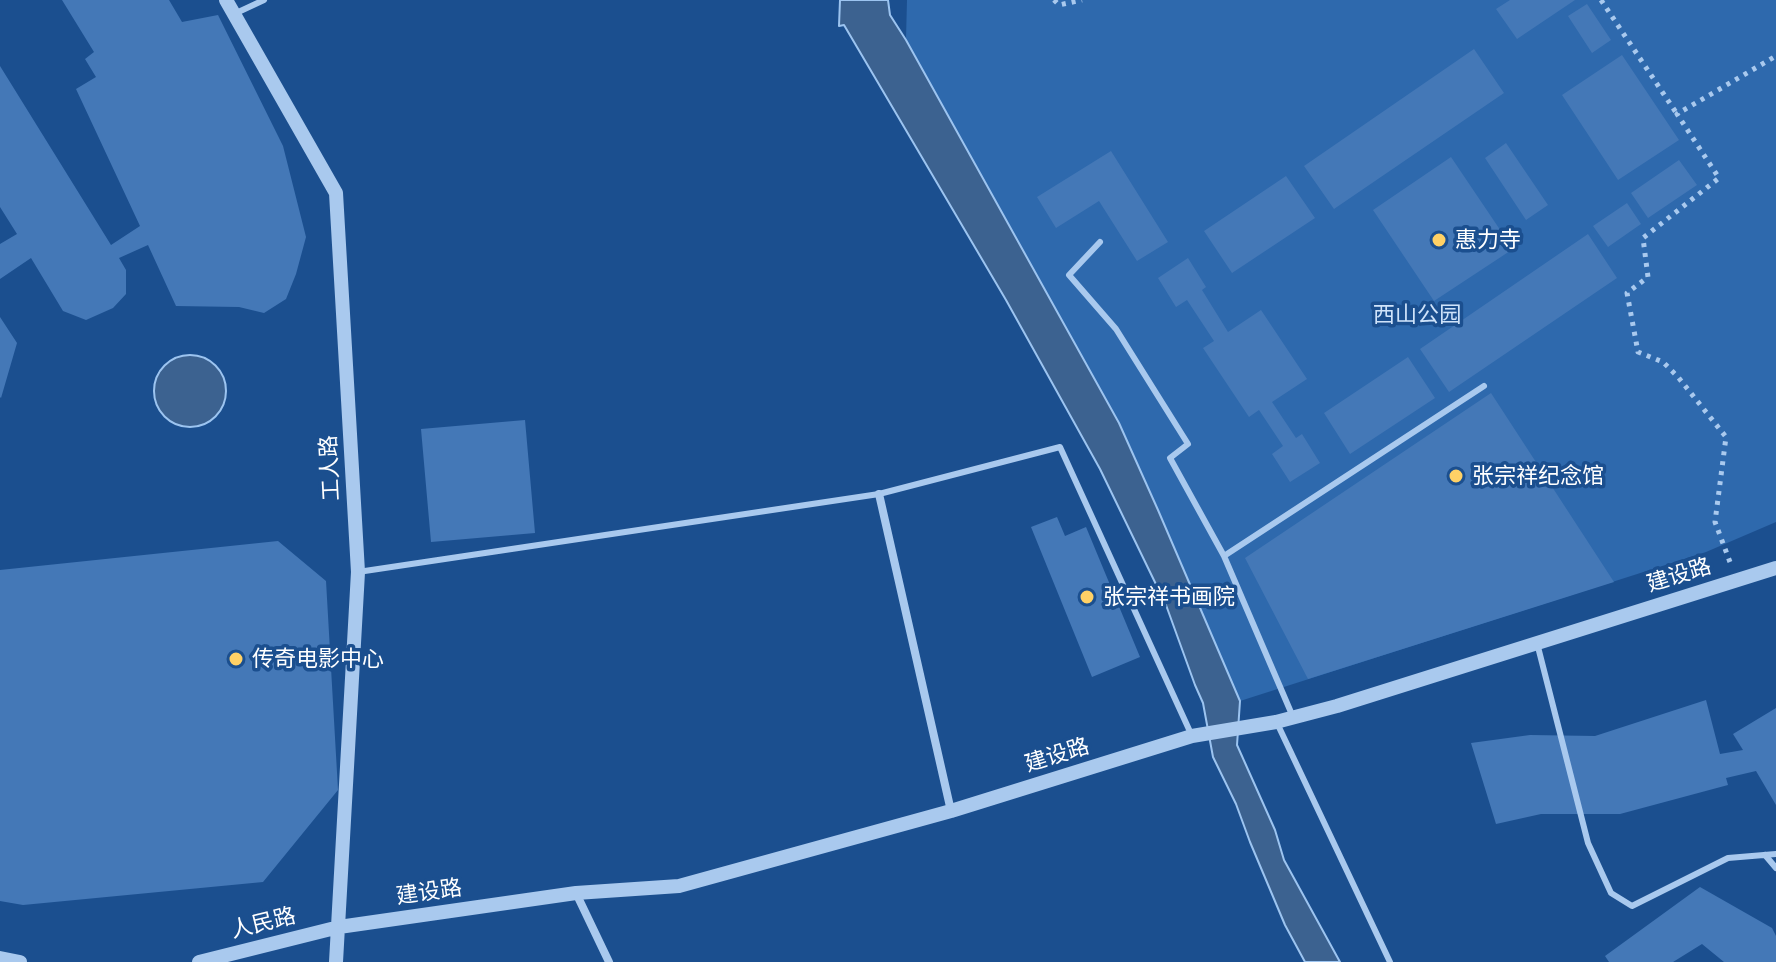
<!DOCTYPE html>
<meta charset="utf-8">
<style>
body{margin:0}
canvas{display:block;background:#1b4f8f}
</style>
<canvas width="1776" height="962"></canvas>
<script>
const ctx = document.querySelector('canvas').getContext('2d');
ctx.lineJoin = 'round';
function fillPath(path, color) {
  ctx.fillStyle = color;
  ctx.fill(path, 'evenodd');
}
function strokePath(path, color, width, dash) {
  ctx.strokeStyle = color;
  ctx.lineWidth = width;
  ctx.lineCap = dash ? 'butt' : 'round';
  ctx.setLineDash(dash || []);
  ctx.stroke(path);
}
function write(font, color, halo, rows, align = 'center') {
  ctx.font = font + ' Lato,"Noto Sans SC",sans-serif';
  ctx.lineWidth = 7;
  ctx.setLineDash([]);
  ctx.textBaseline = 'middle';
  ctx.strokeStyle = halo;
  ctx.fillStyle = color;
  for (const [text, x, y, turn = 0] of rows) {
    ctx.save();
    ctx.translate(x, y);
    ctx.rotate((+turn || 0) * Math.PI / 180);
    ctx.textAlign = isNaN(turn) ? turn : align;
    if (halo) ctx.strokeText(text, 0, 0);
    ctx.fillText(text, 0, 0);
    ctx.restore();
  }
}
const green = new Path2D(`
 M 907,0 L 1776,0 L 1776,522 L 1706,552 L 1240,701 L 1158,510 L 1119,423 L 906,40 Z`);
const water = new Path2D(`
 M 840,0 L 888,0 L 890,15 L 906,40 L 1119,423 L 1158,510 L 1240,701 L 1237,745 L 1275,830 L 1284,860 L 1340,962 L 1305,962 L 1285,925 L 1250,842 L 1236,804 L 1213,757 L 1203,703 L 1195,685 L 1166,605 L 1100,469 L 1006,300 L 844,25 L 839,26 Z
 M154 391a36 36 0 1 1 72 0a36 36 0 1 1-72 0Z`);
const building = new Path2D(`
 M 62,0 L 169,0 L 182,22 L 218,15 L 283,146 L 306,237 L 296,274 L 286,299 L 264,313 L 239,307 L 176,306 L 148,245 L 119,258 L 126,270 L 126,294 L 113,308 L 86,320 L 63,311 L 31,258 L 0,279 L 0,244 L 17,234 L 0,207 L 0,66 L 111,245 L 140,226 L 76,89 L 96,77 L 85,59 L 94,52 Z
 M 1510,0 L 1575,0 L 1517,39 L 1496,9 Z
 M 1587,4 L 1611,40 L 1592,53 L 1568,16 Z
 M 1474,49 L 1504,93 L 1334,209 L 1304,166 Z
 M 1622,55 L 1679,140 L 1618,180 L 1562,95 Z
 M 1506,143 L 1548,205 L 1526,220 L 1485,158 Z
 M 1111,151 L 1168,242 L 1137,261 L 1099,201 L 1056,228 L 1037,197 Z
 M 1451,157 L 1513,249 L 1434,301 L 1373,210 Z
 M 1679,160 L 1697,185 L 1648,218 L 1631,193 Z
 M 1286,176 L 1315,218 L 1232,273 L 1204,231 Z
 M 1627,203 L 1641,224 L 1608,247 L 1593,226 Z
 M 1588,234 L 1617,278 L 1449,392 L 1420,349 Z
 M 1188,258 L 1206,287 L 1202,290 L 1228,332 L 1261,310 L 1307,379 L 1272,402 L 1296,438 L 1302,434 L 1320,463 L 1290,482 L 1272,454 L 1283,446 L 1259,410 L 1249,417 L 1203,348 L 1214,341 L 1187,300 L 1176,307 L 1158,278 Z
 M 0,317 L 17,343 L 1,398 L 0,397 Z
 M 1408,357 L 1435,398 L 1350,454 L 1324,413 Z
 M 1491,393 L 1614,582 L 1308,679 L 1245,558 Z
 M 525,420 L 535,533 L 431,542 L 421,429 Z
 M 1057,517 L 1065,536 L 1086,527 L 1140,657 L 1092,677 L 1031,527 Z
 M 278,541 L 326,581 L 338,790 L 263,882 L 23,905 L 0,901 L 0,570 Z
 M 1706,700 L 1720,754 L 1743,750 L 1733,734 L 1776,708 L 1776,805 L 1756,771 L 1726,778 L 1728,785 L 1620,814 L 1541,814 L 1496,824 L 1471,743 L 1530,735 L 1595,736 Z
 M 1700,887 L 1772,928 L 1776,936 L 1776,962 L 1724,962 L 1702,944 L 1673,962 L 1609,962 L 1605,956 Z`);
const path = new Path2D(`
 M 1054,0 L 1059,5 L 1082,0
 M 1601,0 L 1677,114
 M 1730,562 L 1715,522 L 1726,437 L 1678,377 L 1663,362 L 1638,352 L 1627,293 L 1648,277 L 1643,238 L 1719,178 L 1677,114 L 1776,56`);
const service = new Path2D(`
 M 234,14 L 264,0
 M 1100,242 L 1069,275 L 1116,329 L 1188,444 L 1170,458 L 1224,556 L 1293,717
 M 1224,556 L 1484,386
 M 358,572 L 879,494 L 1060,447 L 1192,736
 M 1537,643 L 1588,843 L 1611,893 L 1632,906 L 1728,858 L 1776,854
 M 1277,723 L 1390,962
 M 1765,855 L 1776,868`);
const minor = new Path2D(`
 M 879,494 L 951,811
 M 576,893 L 609,962`);
const tertiary = new Path2D(`
 M 226,0 L 336,193 L 358,572 L 336,962
 M 0,958 L 20,962
 M 199,962 L 339,927 L 576,893 L 679,886 L 951,811 L 1192,736 L 1276,722 L 1337,706 L 1776,568`);
const markers = [
 [1439,240,8,"#ffd166"],
 [1456,476,8,"#ffd166"],
 [1087,597,8,"#ffd166"],
 [236,659,8,"#ffd166"]
];
const poiNames = [
 ["惠力寺",1455,240],
 ["张宗祥纪念馆",1472,476],
 ["张宗祥书画院",1103,597],
 ["传奇电影中心",252,659]
];
const parkNames = [
 ["西山公园",1417,315]
];
const streetNames = [
 ["工人路",330,468,-93],
 ["建设路",1679,575,-17],
 ["建设路",1057,755,-17],
 ["建设路",429,892,-8],
 ["人民路",263,923,-14]
];
fillPath(green, '#2e69ad');
fillPath(water, '#3c6290');
strokePath(water, '#9cc4f0', 2);
fillPath(building, '#4478b7');
strokePath(path, '#a9c9ee', 5, [4, 6]);
strokePath(service, '#a9c9ee', 6);
strokePath(minor, '#a9c9ee', 8);
strokePath(tertiary, '#a9c9ee', 14);
for (const [x, y, r, color] of markers) {
  const dot = new Path2D();
  dot.arc(x, y, r, 0, 2 * Math.PI);
  ctx.fillStyle = color;
  ctx.fill(dot);
  strokePath(dot, '#1b4f8f', 3);
}
write('22px', '#fff', '#1b4f8f', poiNames, 'left');
write('22px', '#cfe3fa', '#1b4f8f', parkNames);
write('22px', '#fff', '#1b4f8f', streetNames);
</script>
